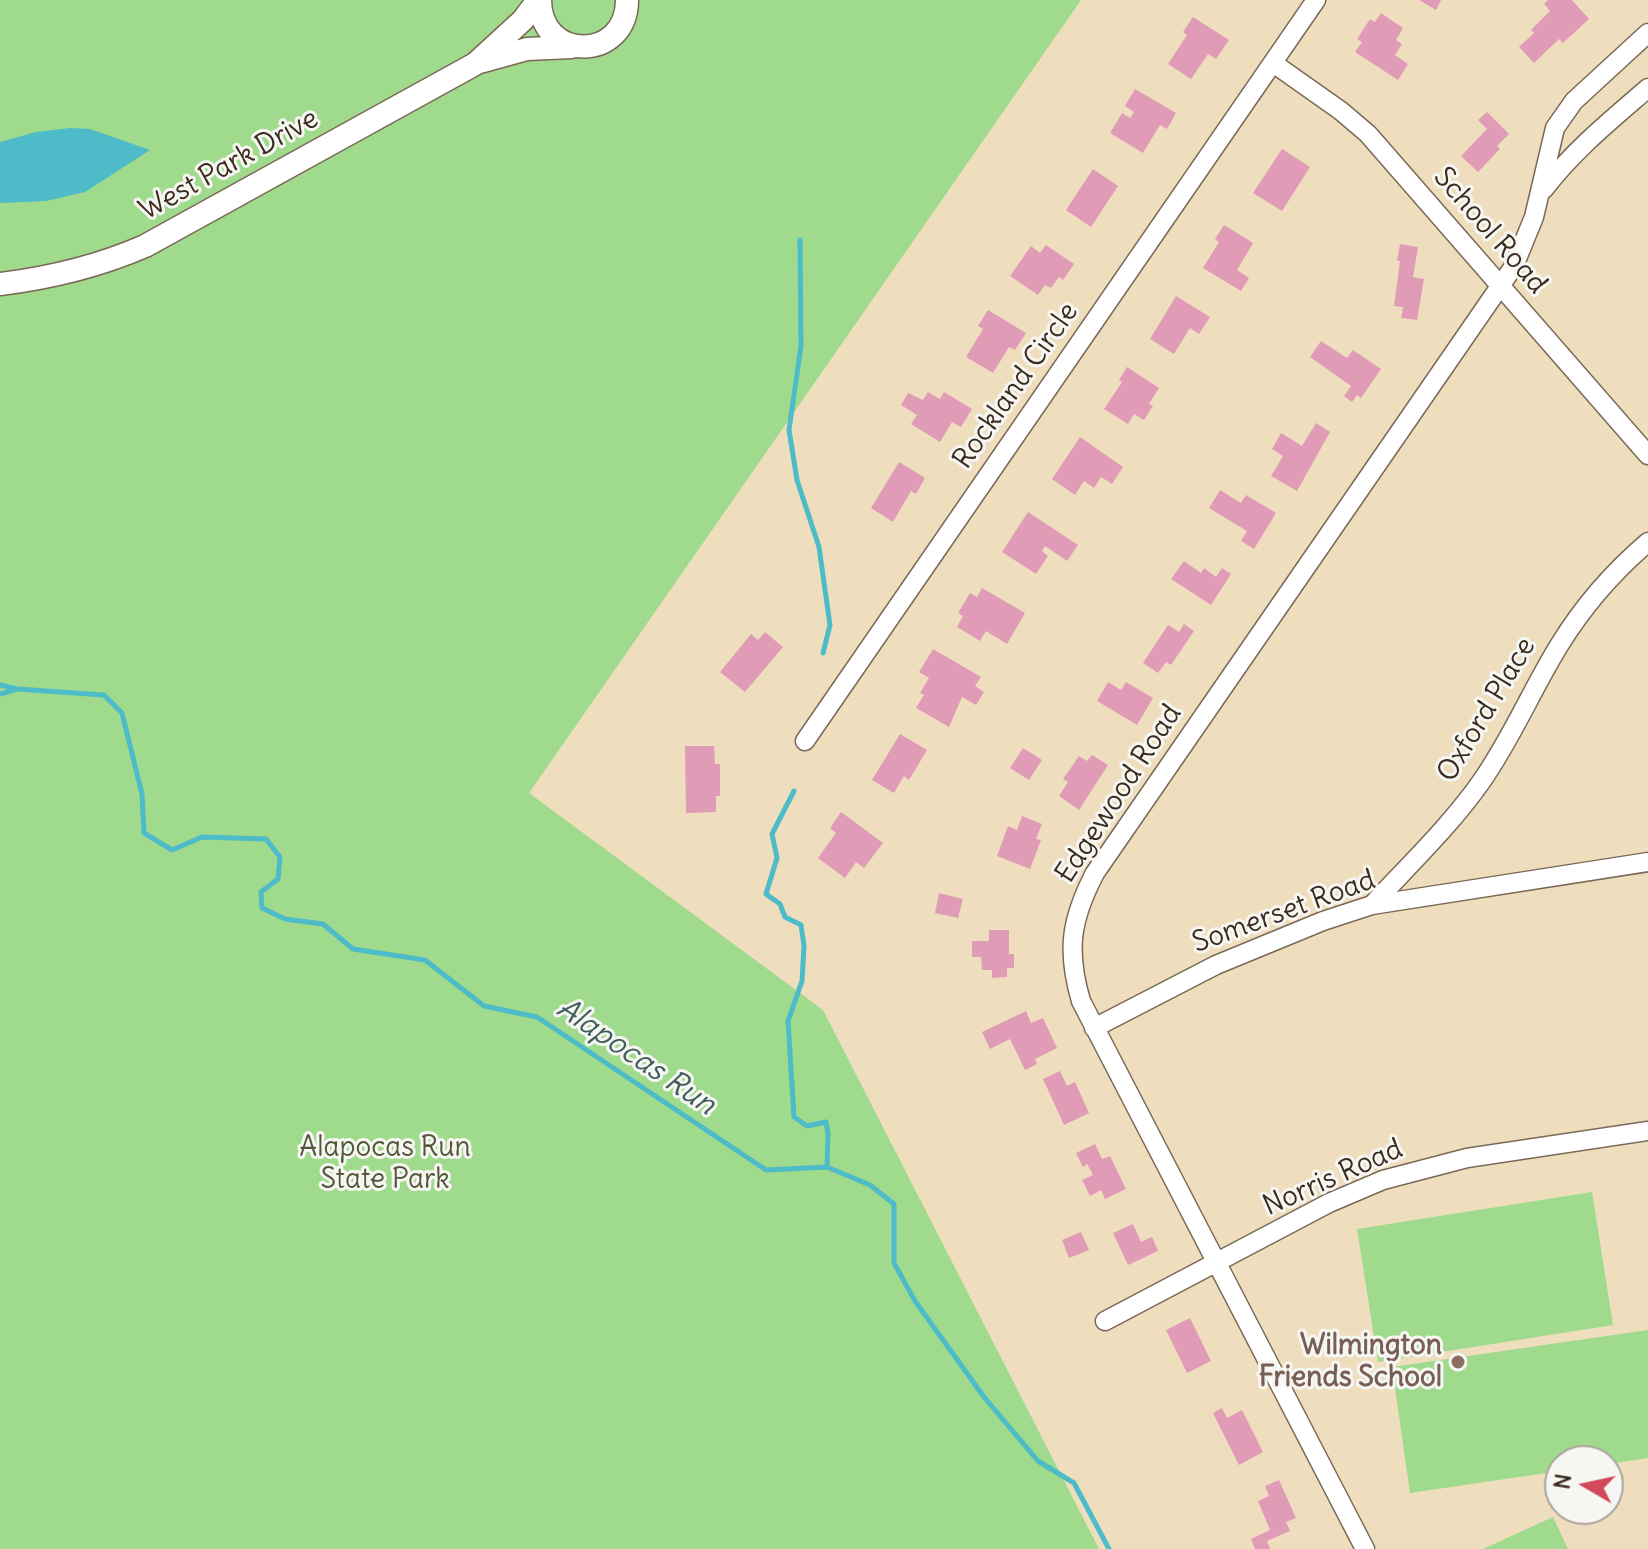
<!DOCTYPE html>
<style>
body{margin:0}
#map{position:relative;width:1648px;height:1549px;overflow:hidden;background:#efdebe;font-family:Delius,sans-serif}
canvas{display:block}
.north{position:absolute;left:1544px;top:1445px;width:80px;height:80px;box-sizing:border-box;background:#f6f6f2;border:2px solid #aba49d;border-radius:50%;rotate:279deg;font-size:22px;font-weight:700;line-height:32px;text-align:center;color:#3b2a1e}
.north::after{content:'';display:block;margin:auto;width:28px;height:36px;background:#d1495b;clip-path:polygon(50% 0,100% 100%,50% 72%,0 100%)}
</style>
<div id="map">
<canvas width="1648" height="1549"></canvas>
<div class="north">N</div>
</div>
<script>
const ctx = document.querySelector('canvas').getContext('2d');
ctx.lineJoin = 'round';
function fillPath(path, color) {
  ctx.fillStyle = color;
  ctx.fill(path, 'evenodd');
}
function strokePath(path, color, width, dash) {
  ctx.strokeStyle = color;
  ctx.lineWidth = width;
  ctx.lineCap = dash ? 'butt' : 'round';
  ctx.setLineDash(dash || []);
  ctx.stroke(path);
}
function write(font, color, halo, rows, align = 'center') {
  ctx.font = font + ' Delius,sans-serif';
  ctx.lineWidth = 6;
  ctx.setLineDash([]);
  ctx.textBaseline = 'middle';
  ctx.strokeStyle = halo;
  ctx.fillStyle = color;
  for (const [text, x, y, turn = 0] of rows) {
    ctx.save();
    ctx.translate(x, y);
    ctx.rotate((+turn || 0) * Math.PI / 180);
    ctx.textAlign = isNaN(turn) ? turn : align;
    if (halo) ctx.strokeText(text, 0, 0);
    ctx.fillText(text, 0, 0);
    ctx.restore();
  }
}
const green = new Path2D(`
 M 0,0 L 1081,0 L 529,793 L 823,1010 L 1099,1549 L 0,1549 Z
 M 1592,1192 L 1613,1325 L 1378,1362 L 1357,1229 Z
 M 1648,1330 L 1648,1458 L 1608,1464 L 1608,1461 L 1560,1461 L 1560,1471 L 1410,1493 L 1392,1367 Z
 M 1553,1517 L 1568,1549 L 1483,1549 Z`);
const water = new Path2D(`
 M 70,128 L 90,129 L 150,150 L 85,192 L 46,201 L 0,203 L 0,142 L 36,132 Z`);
const stream = new Path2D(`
 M 800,240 L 801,346 L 789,430 L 797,480 L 819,547 L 830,625 L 823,653
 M 0,685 L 17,689 L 104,695 L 122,713 L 142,794 L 144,833 L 172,850 L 202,837 L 266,839 L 280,857 L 278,879 L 261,892 L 262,908 L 285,919 L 323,924 L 353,949 L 425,960 L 484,1006 L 537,1017 L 766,1170 L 827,1167 L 870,1185 L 894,1204 L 894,1263 L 915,1301 L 984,1397 L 1038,1461 L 1074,1483 L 1109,1549
 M 0,694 L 14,690
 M 794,791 L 772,834 L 777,858 L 766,894 L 780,904 L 785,917 L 801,925 L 804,946 L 802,981 L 788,1021 L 794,1117 L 807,1126 L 826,1122 L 828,1133 L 827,1167`);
const building = new Path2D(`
 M 1419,0 L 1441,0 L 1436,10 Z
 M 1548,0 L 1572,0 L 1589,19 L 1563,43 L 1559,39 L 1534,63 L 1519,47 L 1534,33 L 1531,30 L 1550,11 L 1544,4 Z
 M 1381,13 L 1403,28 L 1396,40 L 1402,44 L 1395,55 L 1408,64 L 1398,80 L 1355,52 L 1362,42 L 1357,39 L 1370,19 L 1375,22 Z
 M 1193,17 L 1229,40 L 1216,59 L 1208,54 L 1191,79 L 1168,64 L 1187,35 L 1183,32 Z
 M 1135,89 L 1176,113 L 1167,129 L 1160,125 L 1143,153 L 1110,133 L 1122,113 L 1130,118 L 1134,112 L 1125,106 Z
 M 1487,112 L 1509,134 L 1497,146 L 1500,149 L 1478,172 L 1461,156 L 1487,129 L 1478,120 Z
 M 1282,149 L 1310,167 L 1282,211 L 1253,193 Z
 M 1093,169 L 1118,186 L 1091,227 L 1066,210 Z
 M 1224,225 L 1253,243 L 1237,270 L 1249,278 L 1241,291 L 1203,268 L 1219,242 L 1215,239 Z
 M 1400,244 L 1418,247 L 1413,277 L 1424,279 L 1417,320 L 1401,318 L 1403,307 L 1394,306 L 1400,261 L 1397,261 Z
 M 1046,245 L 1074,264 L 1063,280 L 1059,277 L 1051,288 L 1045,285 L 1038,295 L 1010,276 L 1031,246 L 1040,253 Z
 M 1176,296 L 1210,317 L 1199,334 L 1190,328 L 1174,354 L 1150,339 Z
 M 988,310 L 1026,333 L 1015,350 L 1009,347 L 993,373 L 966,357 L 983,329 L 978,326 Z
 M 1321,341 L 1347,358 L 1353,350 L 1381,369 L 1361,398 L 1357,395 L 1352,402 L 1344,396 L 1351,386 L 1310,357 Z
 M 1127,367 L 1159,388 L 1149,404 L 1153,406 L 1144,420 L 1134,414 L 1128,424 L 1104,409 L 1122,382 L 1119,380 Z
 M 928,392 L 940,399 L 944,392 L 972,409 L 961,427 L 952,422 L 940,442 L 911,424 L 917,415 L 901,405 L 908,393 L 923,400 Z
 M 1316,423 L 1330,432 L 1297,491 L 1271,476 L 1283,456 L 1272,449 L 1281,433 L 1302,446 Z
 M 1080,437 L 1123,467 L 1112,484 L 1101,477 L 1094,488 L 1084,481 L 1075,495 L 1052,479 Z
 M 899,462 L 925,478 L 916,494 L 911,491 L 893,522 L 871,508 Z
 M 1220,490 L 1241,503 L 1246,495 L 1276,513 L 1254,549 L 1241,541 L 1247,531 L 1209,508 Z
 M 1028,512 L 1078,545 L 1067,561 L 1045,546 L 1042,551 L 1048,556 L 1036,574 L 1002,552 Z
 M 1184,561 L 1201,573 L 1204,568 L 1216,577 L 1222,568 L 1231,574 L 1211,605 L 1171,579 Z
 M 982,588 L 1025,613 L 1007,644 L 986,631 L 980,641 L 957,627 L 963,616 L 958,613 L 970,593 L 977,597 Z
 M 1184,624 L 1194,631 L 1171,665 L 1166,662 L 1158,673 L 1143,663 L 1168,625 L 1179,632 Z
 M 765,632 L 783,647 L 745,692 L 720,672 L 751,634 L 758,640 Z
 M 933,649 L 981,677 L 975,686 L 984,692 L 976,705 L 962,697 L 949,727 L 916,708 L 924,695 L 920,693 L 929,678 L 919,672 Z
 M 1108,682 L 1121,690 L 1126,682 L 1153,698 L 1137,725 L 1097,701 Z
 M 900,734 L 927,750 L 909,780 L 904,776 L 894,793 L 872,780 Z
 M 685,746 L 714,746 L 715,764 L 720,764 L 720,796 L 716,796 L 716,812 L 686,813 Z
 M 1023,748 L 1042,760 L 1029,780 L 1010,768 Z
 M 1092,755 L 1108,765 L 1079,810 L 1059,796 L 1068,782 L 1063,779 L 1079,756 L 1087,761 Z
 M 841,812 L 883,843 L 864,868 L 856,862 L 845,878 L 818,858 L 836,833 L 830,828 Z
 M 1022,816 L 1042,824 L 1036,839 L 1041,840 L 1030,869 L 997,856 L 1008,826 L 1017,830 Z
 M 939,893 L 963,899 L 958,918 L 935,913 Z
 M 989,930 L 1009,930 L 1009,954 L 1014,954 L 1014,968 L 1007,968 L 1007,977 L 992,978 L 992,970 L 982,970 L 981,957 L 972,957 L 972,941 L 989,941 Z
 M 1026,1011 L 1031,1023 L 1043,1018 L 1057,1048 L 1035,1059 L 1037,1064 L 1025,1070 L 1010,1039 L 990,1049 L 982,1032 Z
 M 1060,1071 L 1067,1086 L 1075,1082 L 1089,1113 L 1064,1125 L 1043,1079 Z
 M 1095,1144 L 1102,1159 L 1110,1156 L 1126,1189 L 1105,1199 L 1101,1190 L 1090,1196 L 1082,1180 L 1093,1175 L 1087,1164 L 1083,1167 L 1076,1153 Z
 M 1133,1224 L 1141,1242 L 1152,1237 L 1158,1251 L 1128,1265 L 1113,1233 Z
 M 1081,1232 L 1089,1250 L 1069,1258 L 1062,1240 Z
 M 1190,1318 L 1211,1361 L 1187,1373 L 1166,1330 Z
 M 1222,1408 L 1227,1418 L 1242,1410 L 1263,1452 L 1239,1465 L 1213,1413 Z
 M 1279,1480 L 1296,1518 L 1286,1522 L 1290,1531 L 1267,1541 L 1270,1549 L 1255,1549 L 1251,1539 L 1270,1530 L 1258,1501 L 1269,1496 L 1265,1486 Z`);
const minor = new Path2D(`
 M 1273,63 L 1341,111 L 1368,134 L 1648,455
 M 1544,189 C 1574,150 1611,120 1648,88
 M 805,741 L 1316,0
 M 1372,905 C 1409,865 1450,826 1481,782 C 1512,738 1532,689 1560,644 C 1584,605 1613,572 1648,542
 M 1094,1028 L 1216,965 L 1323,921 L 1372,905 L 1648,862
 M 1105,1321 L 1329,1203 L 1383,1180 L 1467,1158 L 1648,1131
 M 1365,1549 L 1081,1001 C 1066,950 1071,919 1095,873 L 1514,266 L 1534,217 L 1555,128 L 1574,101 L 1648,33`);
const tertiary = new Path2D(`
 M 540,0 C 540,62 627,62 627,0
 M 480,62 L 527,49 L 571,47
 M 0,284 C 50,278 99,266 145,246 L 475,64 L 523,20 L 538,0`);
const markers = [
 [1458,1362,8,"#8d6e63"]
];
const streetNames = [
 ["West Park Drive",229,165,-29],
 ["School Road",1490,231,49],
 ["Rockland Circle",1016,386,-55],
 ["Oxford Place",1487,710,-59],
 ["Edgewood Road",1119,794,-57],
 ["Somerset Road",1284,912,-20],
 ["Norris Road",1333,1178,-24]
];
const parkNames = [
 ["Alapocas Run",385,1148],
 ["State Park",385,1180]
];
const educationNames = [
 ["Wilmington",1442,1346],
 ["Friends School",1442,1378]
];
const waterNames = [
 ["Alapocas Run",636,1057,34]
];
fillPath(green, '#a0da8d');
fillPath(water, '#4dbbc8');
strokePath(stream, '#4dbbc8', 5);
fillPath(building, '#e09bb7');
strokePath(minor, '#7a6956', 21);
strokePath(tertiary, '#7a6956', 25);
strokePath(minor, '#fff', 18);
strokePath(tertiary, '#fff', 22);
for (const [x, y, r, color] of markers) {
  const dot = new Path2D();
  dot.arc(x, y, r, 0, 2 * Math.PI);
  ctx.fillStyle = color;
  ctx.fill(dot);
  strokePath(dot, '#f6f6f2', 3);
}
write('28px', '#3b2a1e', '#f6f6f2', streetNames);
write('28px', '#54563a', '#f6f6f2', parkNames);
write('bold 28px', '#785e54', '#f6f6f2', educationNames, 'right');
write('italic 30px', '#415d5a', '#f6f6f2', waterNames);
</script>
